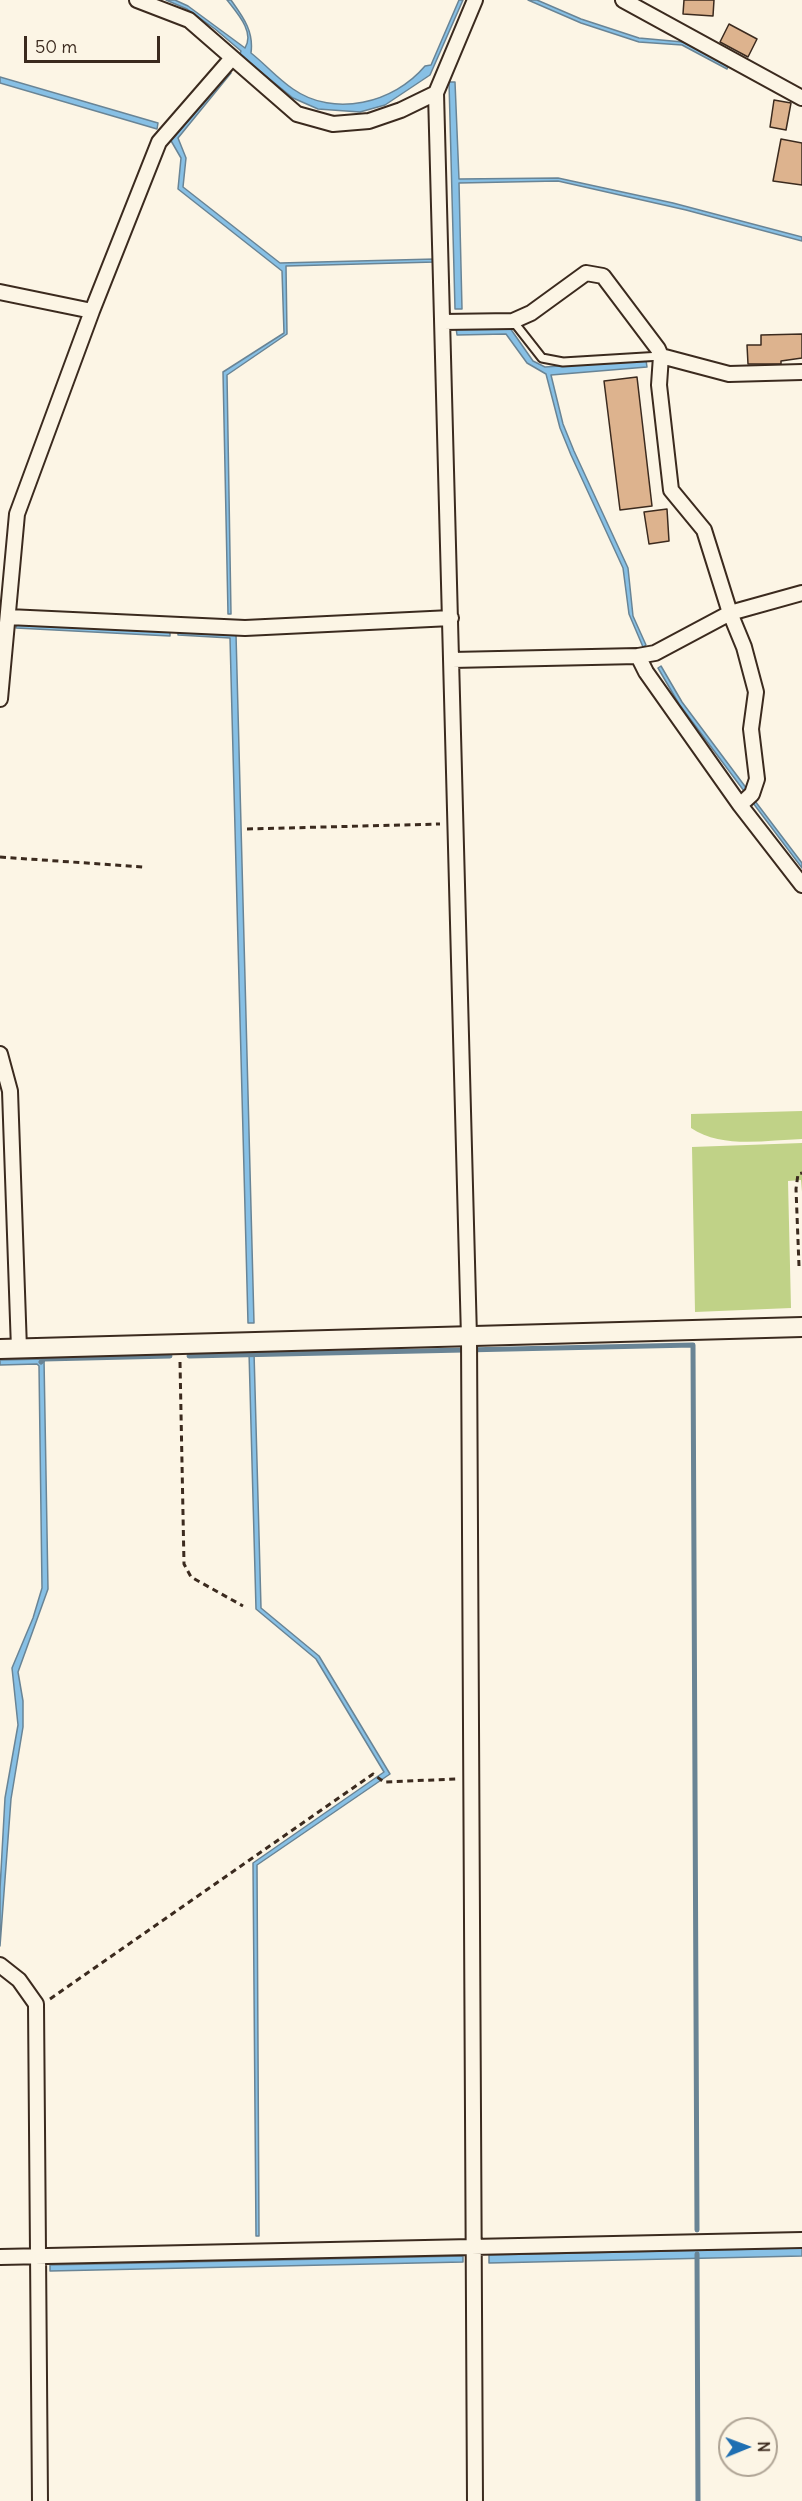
<!DOCTYPE html>
<style>
body{margin:0}
#map{position:relative;width:802px;height:2501px;overflow:hidden;background:#fcf5e5;font-family:Delius,sans-serif}
canvas{display:block}
.north{position:absolute;left:718px;top:2417px;width:60px;height:60px;box-sizing:border-box;background:#fcf5e5;border:2px solid #afa495;border-radius:50%;rotate:89deg;font-size:16px;font-weight:700;line-height:24px;text-align:center;color:#3b2a1e}
.north::after{content:'';display:block;margin:auto;width:21px;height:27px;background:#1f6fb2;clip-path:polygon(50% 0,100% 100%,50% 72%,0 100%)}
.scale{position:absolute;left:24px;top:36px;width:136px;height:27px;box-sizing:border-box;border:3px solid #3b2a1e;border-top:0;padding-left:8px;font-size:18px;line-height:21px;white-space:nowrap;color:#3b2a1e;-webkit-text-stroke:4px #fcf5e5;paint-order:stroke}
</style>
<div id="map">
<canvas width="802" height="2501"></canvas>
<div class="north">N</div>
<div class="scale">50 m</div>
</div>
<script>
const ctx = document.querySelector('canvas').getContext('2d');
ctx.lineJoin = 'round';
function fillPath(path, color) {
  ctx.fillStyle = color;
  ctx.fill(path, 'evenodd');
}
function strokePath(path, color, width, dash) {
  ctx.strokeStyle = color;
  ctx.lineWidth = width;
  ctx.lineCap = dash ? 'butt' : 'round';
  ctx.setLineDash(dash || []);
  ctx.stroke(path);
}
const green = new Path2D(`
 M 802,1111 L 802,1139 C 766,1140 722,1149 691,1128 L 691,1114 Z
 M 802,1143 L 802,1192 L 801,1180 L 788,1181 L 791,1308 L 695,1312 L 692,1147 Z`);
const water = new Path2D(`
 M 166,0 L 175,0 L 188,6 L 245,48 C 255,32 237,13 227,0 L 231,0 C 243,17 254,31 251,53 C 265,64 278,79 293,89 C 334,118 394,103 425,66 L 431,65 L 459,0 L 463,0 L 430,75 L 385,105 L 360,112 L 318,109 L 293,98 L 245,59 L 240,54 L 241,51 L 215,29 L 187,9 Z
 M 528,0 L 537,0 L 581,19 L 639,38 L 683,42 L 728,66 L 727,69 L 682,45 L 639,42 L 581,23 Z
 M 228,70 L 231,73 L 178,138 L 186,158 L 183,187 L 280,263 L 435,259 L 435,262 L 286,266 L 287,334 L 227,375 L 231,614 L 228,614 L 223,372 L 284,333 L 282,271 L 178,189 L 181,158 L 170,139 L 172,134 L 175,134 Z
 M 0,77 L 158,123 L 157,129 L 0,83 Z
 M 449,82 L 455,82 L 459,179 L 558,178 L 673,203 L 802,237 L 802,241 L 686,210 L 558,181 L 459,183 L 462,309 L 455,309 Z
 M 456,328 L 510,328 L 533,361 L 545,367 L 646,360 L 647,367 L 551,375 L 563,424 L 574,451 L 628,568 L 633,616 L 646,645 L 643,647 L 629,614 L 623,568 L 571,455 L 560,428 L 546,374 L 527,363 L 506,334 L 457,335 Z
 M 17,623 L 170,630 L 170,636 L 16,628 Z
 M 178,630 L 236,634 L 254,1323 L 248,1323 L 230,638 L 178,635 Z
 M 661,666 L 682,702 L 747,789 L 744,791 L 679,704 L 658,668 Z
 M 755,801 L 802,863 L 802,868 L 753,803 Z
 M 249,1352 L 254,1352 L 261,1608 L 319,1656 L 390,1774 L 257,1865 L 259,2236 L 256,2236 L 253,1863 L 384,1772 L 316,1659 L 256,1609 Z
 M 44,1359 L 48,1589 L 18,1672 L 23,1701 L 23,1727 L 11,1799 L 0,1946 L 0,1889 L 5,1798 L 18,1725 L 12,1668 L 33,1618 L 42,1588 L 39,1366 L 37,1364 L 0,1365 L 0,1360 Z
 M 802,2248 L 802,2256 L 489,2263 L 489,2255 Z
 M 463,2256 L 463,2262 L 50,2271 L 50,2265 Z`);
const stream = new Path2D(`
 M 189,1356 L 693,1345 L 697,2230
 M 41,1362 L 44,1359 L 170,1356
 M 697,2254 L 698,2501`);
const building = new Path2D(`
 M 684,0 L 714,0 L 713,16 L 683,14 Z
 M 729,24 L 757,39 L 748,57 L 720,42 Z
 M 774,100 L 791,103 L 786,130 L 770,127 Z
 M 781,139 L 802,143 L 802,185 L 773,181 Z
 M 802,334 L 802,358 L 781,361 L 781,364 L 748,364 L 747,345 L 761,345 L 761,335 Z
 M 637,377 L 652,506 L 620,510 L 604,381 Z
 M 667,509 L 669,541 L 649,544 L 644,512 Z`);
const path = new Path2D(`
 M 247,829 L 440,824
 M 0,857 L 143,867
 M 799,1266 L 796,1189 L 798,1174 L 802,1173
 M 180,1362 L 184,1564 L 191,1577 L 243,1606
 M 50,1999 L 373,1774 L 384,1782 L 456,1779`);
const service = new Path2D(`
 M 513,321 L 542,358 L 563,362 L 661,356`);
const minor = new Path2D(`
 M 137,0 L 189,20 L 297,114 L 333,124 L 369,121 L 401,110 L 436,93
 M 475,0 L 436,93 L 469,1337 L 475,2501
 M 623,0 L 802,98
 M 0,292 L 92,311
 M 443,322 L 513,321 L 531,313 L 586,273 L 603,276 L 658,349 L 661,356 L 659,385 L 671,490 L 704,530 L 730,613 L 744,647 L 756,692 L 751,729 L 757,779 L 752,794 L 740,805
 M 661,356 L 729,374 L 802,372
 M 8,617 L 245,628 L 451,618
 M 638,656 L 655,653 L 730,613 L 802,593
 M 452,660 L 638,656 L 646,672 L 740,805 L 802,885
 M 0,699 L 17,514 L 92,311 L 159,142 L 232,58
 M 0,1054 L 10,1091 L 19,1349
 M 0,1965 L 19,1980 L 36,2004 L 40,2501
 M 0,2257 L 802,2240`);
const tertiary = new Path2D(`
 M 0,1349 L 802,1327`);
fillPath(green, '#c0d287');
fillPath(water, '#87c0e5');
strokePath(water, '#698495', 1.5);
strokePath(stream, '#698495', 5);
fillPath(building, '#ddb38e');
strokePath(building, '#3b2a1e', 1.5);
strokePath(service, '#3b2a1e', 11);
strokePath(minor, '#3b2a1e', 18);
strokePath(tertiary, '#3b2a1e', 22);
strokePath(path, '#3b2a1e', 3, [6, 4.5]);
strokePath(service, '#fcf5e5', 7);
strokePath(minor, '#fcf5e5', 14);
strokePath(tertiary, '#fcf5e5', 18);
</script>
